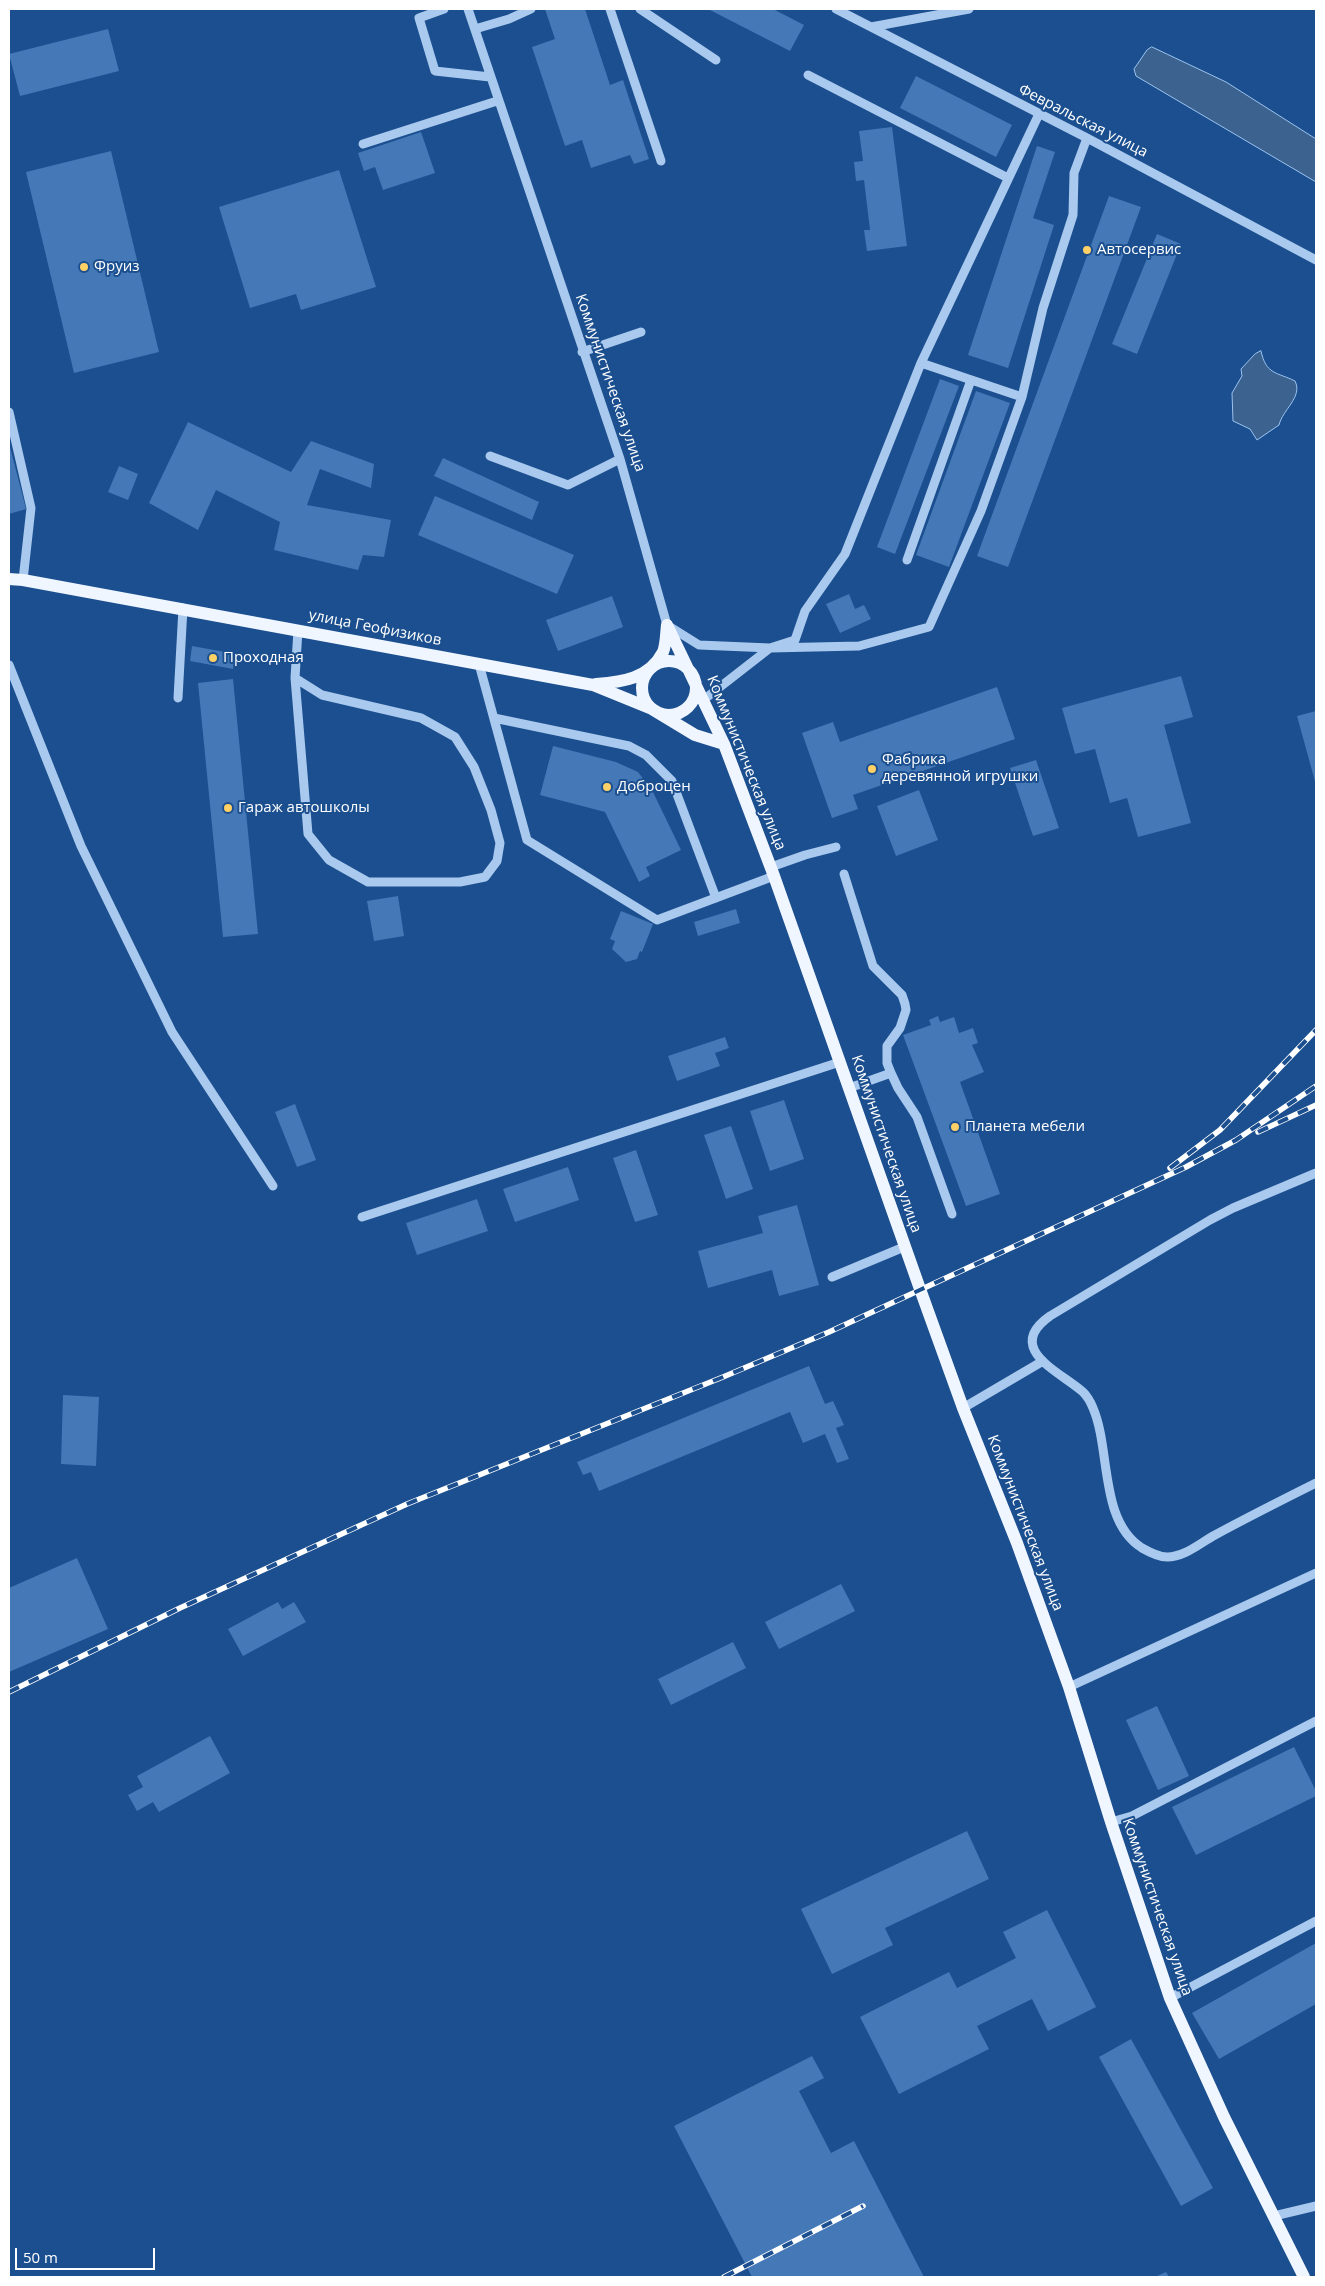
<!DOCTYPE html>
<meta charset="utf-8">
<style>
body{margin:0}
#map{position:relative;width:1325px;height:2286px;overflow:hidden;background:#1b4f8f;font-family:"Open Sans",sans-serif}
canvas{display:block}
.frame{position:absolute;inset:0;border:10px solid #fff;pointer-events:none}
.scale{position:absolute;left:15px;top:2248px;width:140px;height:22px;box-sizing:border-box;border:2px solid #fff;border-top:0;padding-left:6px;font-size:15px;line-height:18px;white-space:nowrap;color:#fff;-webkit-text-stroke:4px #1b4f8f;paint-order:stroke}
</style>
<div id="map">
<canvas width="1325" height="2286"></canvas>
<div class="frame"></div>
<div class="scale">50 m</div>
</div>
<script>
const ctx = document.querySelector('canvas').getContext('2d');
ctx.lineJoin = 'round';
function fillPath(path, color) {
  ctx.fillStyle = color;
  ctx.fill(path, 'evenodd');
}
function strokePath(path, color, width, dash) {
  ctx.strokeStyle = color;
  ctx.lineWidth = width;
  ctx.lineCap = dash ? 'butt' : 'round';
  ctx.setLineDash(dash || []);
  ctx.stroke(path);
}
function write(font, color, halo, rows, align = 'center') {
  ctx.font = font + ' "Open Sans",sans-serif';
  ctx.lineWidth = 4;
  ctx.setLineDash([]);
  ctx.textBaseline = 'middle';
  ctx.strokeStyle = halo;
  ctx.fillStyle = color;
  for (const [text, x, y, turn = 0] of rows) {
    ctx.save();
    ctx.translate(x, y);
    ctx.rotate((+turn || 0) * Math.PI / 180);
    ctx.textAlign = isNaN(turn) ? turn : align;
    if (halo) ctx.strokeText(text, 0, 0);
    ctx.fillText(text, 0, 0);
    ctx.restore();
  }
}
const water = new Path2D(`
 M 1152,47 L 1226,82 L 1316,139 L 1316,182 L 1136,76 L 1134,69 L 1147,50 Z
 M 1261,351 C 1266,375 1277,372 1295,381 C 1303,397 1283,409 1279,425 L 1257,440 L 1250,429 L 1233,421 L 1232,393 L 1242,376 L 1241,369 L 1255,354 Z`);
const building = new Path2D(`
 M 545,9 L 585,9 L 610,85 L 623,80 L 649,159 L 634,164 L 630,155 L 591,168 L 582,140 L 565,146 L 532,47 L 555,39 Z
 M 708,9 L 773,9 L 804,25 L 790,51 Z
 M 108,29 L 119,71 L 20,96 L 9,54 Z
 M 916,76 L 1012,125 L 996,157 L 900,108 Z
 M 892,127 L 907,246 L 867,251 L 864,230 L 870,230 L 864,180 L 856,181 L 854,162 L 863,161 L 859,131 Z
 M 421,132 L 435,173 L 383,190 L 375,167 L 364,171 L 358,153 Z
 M 1037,146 L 1055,152 L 1033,218 L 1054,225 L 1008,368 L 968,355 Z
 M 111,151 L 159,352 L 74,373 L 26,172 Z
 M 339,170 L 376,287 L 301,310 L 296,294 L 250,308 L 219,207 Z
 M 1109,196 L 1141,207 L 1008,567 L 977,556 Z
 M 1157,234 L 1181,244 L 1137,354 L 1112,344 Z
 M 940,379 L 959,386 L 895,554 L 877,547 Z
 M 976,391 L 1010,403 L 949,567 L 916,555 Z
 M 188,422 L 291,472 L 311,441 L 374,464 L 371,488 L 320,469 L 307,505 L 391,520 L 384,557 L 363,555 L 358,570 L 274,550 L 280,522 L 216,490 L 198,530 L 149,503 Z
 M 9,443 L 26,509 L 9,514 Z
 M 443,458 L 539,502 L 532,520 L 434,476 Z
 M 119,466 L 138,474 L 128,500 L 108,492 Z
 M 435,496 L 574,555 L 557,594 L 418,535 Z
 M 849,594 L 855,609 L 864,605 L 871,619 L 840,633 L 826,604 Z
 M 612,596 L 623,627 L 558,651 L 546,620 Z
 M 192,646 L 236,654 L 233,669 L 190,661 Z
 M 1181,676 L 1193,717 L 1164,725 L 1191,823 L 1138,837 L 1127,798 L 1110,803 L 1095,749 L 1075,754 L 1062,708 Z
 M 233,679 L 258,934 L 223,937 L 198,683 Z
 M 997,687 L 1015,739 L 853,795 L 858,809 L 832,818 L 802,733 L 833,722 L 840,742 Z
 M 1316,711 L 1316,785 L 1297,716 Z
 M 553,746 L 616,762 L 638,772 L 652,790 L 681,850 L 646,867 L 650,876 L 639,882 L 605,812 L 540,795 Z
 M 1036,760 L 1059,828 L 1033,836 L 1010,768 Z
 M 919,790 L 938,840 L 896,856 L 877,806 Z
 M 398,896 L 404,936 L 374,941 L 367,901 Z
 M 736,909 L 740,923 L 698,936 L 694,922 Z
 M 621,911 L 653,924 L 642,952 L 640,951 L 637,959 L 626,962 L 612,949 L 615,941 L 610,939 Z
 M 938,1016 L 940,1022 L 954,1017 L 959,1033 L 973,1028 L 978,1043 L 972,1045 L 984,1072 L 960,1082 L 1000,1194 L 966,1206 L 903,1035 L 931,1025 L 929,1020 Z
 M 725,1037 L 729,1048 L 715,1053 L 720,1066 L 677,1081 L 668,1056 Z
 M 784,1100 L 804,1159 L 770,1171 L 750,1111 Z
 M 295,1104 L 316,1160 L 297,1167 L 275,1112 Z
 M 731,1126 L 753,1189 L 726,1199 L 704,1135 Z
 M 636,1150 L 658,1215 L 635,1222 L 613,1158 Z
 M 568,1167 L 579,1200 L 515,1222 L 503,1189 Z
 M 477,1199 L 488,1231 L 417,1255 L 406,1223 Z
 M 797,1205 L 819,1285 L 779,1296 L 772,1270 L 708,1288 L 698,1251 L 763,1233 L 758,1216 Z
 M 809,1366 L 825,1404 L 833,1401 L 844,1425 L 836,1428 L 849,1459 L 837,1463 L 825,1434 L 803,1443 L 790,1412 L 599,1491 L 591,1472 L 583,1475 L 577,1462 Z
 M 63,1395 L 99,1397 L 96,1466 L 61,1464 Z
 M 77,1558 L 108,1629 L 9,1672 L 9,1588 Z
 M 841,1584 L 855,1611 L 779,1649 L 765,1622 Z
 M 278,1602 L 282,1609 L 294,1602 L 306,1622 L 243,1656 L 228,1629 Z
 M 733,1642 L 746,1668 L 671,1705 L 658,1679 Z
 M 1157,1706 L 1189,1776 L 1158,1790 L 1126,1720 Z
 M 210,1736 L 230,1773 L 159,1812 L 153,1802 L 137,1811 L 128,1795 L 143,1787 L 137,1776 Z
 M 1294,1747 L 1316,1791 L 1316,1796 L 1196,1855 L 1172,1807 Z
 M 967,1831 L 989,1879 L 885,1928 L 893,1945 L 832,1974 L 801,1909 Z
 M 1047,1910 L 1096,2007 L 1048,2031 L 1032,1999 L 977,2026 L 989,2049 L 899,2094 L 860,2017 L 949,1972 L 957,1988 L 1016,1958 L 1003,1932 Z
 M 1316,1943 L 1316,2004 L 1219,2059 L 1192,2013 Z
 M 1131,2039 L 1213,2188 L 1181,2206 L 1099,2057 Z
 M 812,2056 L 824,2078 L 799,2091 L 831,2153 L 854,2141 L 924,2277 L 752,2277 L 674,2126 Z
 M 1166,2272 L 1169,2277 L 1155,2277 Z`);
const minor = new Path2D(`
 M 444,9 L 419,18 L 435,71 L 490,77
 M 468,9 L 620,459 L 667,625 L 699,645 L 770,648 L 859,646 L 929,627 L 981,511 L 1022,397 L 1043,308 L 1073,215 L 1074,173 L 1087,138
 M 610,9 L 661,161
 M 640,9 L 716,60
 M 836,9 L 1087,138 L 1316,260
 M 871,27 L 969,9
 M 475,29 L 509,19 L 531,9
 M 808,75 L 1008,178
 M 363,144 L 497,101
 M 582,352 L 641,332
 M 921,363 L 1022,397
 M 9,412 L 31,508 L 23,580
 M 490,456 L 568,485 L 620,459
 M 907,560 L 971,380
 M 479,664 L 527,840 L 657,920 L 774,876
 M 9,665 L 81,846 L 172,1032 L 273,1186
 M 295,678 L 322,695 L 421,718 L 455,737 L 474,767 L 491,810 L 500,843 L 497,861 L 485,877 L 460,882 L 368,882 L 329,860 L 308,834 L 295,678 L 298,630
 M 178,698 L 183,608
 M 702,701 L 770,648 L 795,640 L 805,611 L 845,554 L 921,363 L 1039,114
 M 494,718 L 629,746 L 646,755 L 672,781 L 716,898
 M 771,867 L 805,855 L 836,847
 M 844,874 L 873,966 L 902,995 L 905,1004 L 906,1010 L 900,1028 L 887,1046 L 887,1063 L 891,1073 L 898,1088 L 917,1117 L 952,1214
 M 849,1088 L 891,1073
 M 1316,1173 L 1233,1208 L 1210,1220 L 1050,1316 C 1003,1349 1061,1372 1083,1392 C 1087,1396 1091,1403 1093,1408 C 1111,1450 1099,1521 1142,1548 C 1149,1552 1158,1557 1167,1557 C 1185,1557 1200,1543 1215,1535 C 1248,1517 1282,1500 1316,1483
 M 362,1217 L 840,1062
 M 832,1277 L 904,1247
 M 963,1408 L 1043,1361
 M 1069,1687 L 1316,1573
 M 1111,1822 L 1132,1816 L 1316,1721
 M 1170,1998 L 1316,1921
 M 1274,2216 L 1316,2206`);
const major = new Path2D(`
 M 9,579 L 23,580 L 593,685 L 652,709 L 695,735 L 724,744
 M 667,625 L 724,744 L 774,876 L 920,1289 L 963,1408 L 1017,1543 L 1069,1687 L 1111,1822 L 1170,1998 L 1224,2117 L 1304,2277
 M642 688a27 27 0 1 1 54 0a27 27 0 1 1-54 0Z
 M 596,684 C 622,682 649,679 663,652 C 666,645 666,633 667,625`);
const rail = new Path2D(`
 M 1258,1132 L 1316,1105
 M 1170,1168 L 1220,1130 L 1316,1030
 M 9,1692 L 180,1608 L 407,1504 L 723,1377 L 829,1332 L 1186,1167 L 1236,1140 L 1316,1086
 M 724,2277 L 863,2206`);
const markers = [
 [1087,250,5,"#ffd166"],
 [84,267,5,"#ffd166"],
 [213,658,5,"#ffd166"],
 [872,769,5,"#ffd166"],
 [607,787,5,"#ffd166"],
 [228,808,5,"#ffd166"],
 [955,1127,5,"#ffd166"]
];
const streetNames = [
 ["Февральская улица",1083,121,27],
 ["Коммунистическая улица",610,383,71],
 ["улица Геофизиков",375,628,11],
 ["Коммунистическая улица",746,763,68],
 ["Коммунистическая улица",886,1144,71],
 ["Коммунистическая улица",1025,1523,69],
 ["Коммунистическая улица",1157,1907,71]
];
const poiNames = [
 ["Автосервис",1097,250],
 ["Фруиз",94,267],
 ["Проходная",223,658],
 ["Фабрика",882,760],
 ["деревянной игрушки",882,777],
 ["Доброцен",617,787],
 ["Гараж автошколы",238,808],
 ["Планета мебели",965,1127]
];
fillPath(water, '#3c6290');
strokePath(water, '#9cc4f0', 1);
fillPath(building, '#4478b7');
strokePath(minor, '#a9c9ee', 9);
strokePath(major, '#f0f6ff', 12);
strokePath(rail, '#fff', 5.5);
strokePath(rail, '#1b4f8f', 4, [11]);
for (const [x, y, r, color] of markers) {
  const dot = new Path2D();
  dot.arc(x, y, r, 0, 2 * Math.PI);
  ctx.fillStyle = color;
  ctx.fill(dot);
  strokePath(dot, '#1b4f8f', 2);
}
write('15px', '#fff', '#1b4f8f', streetNames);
write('15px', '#fff', '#1b4f8f', poiNames, 'left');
</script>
